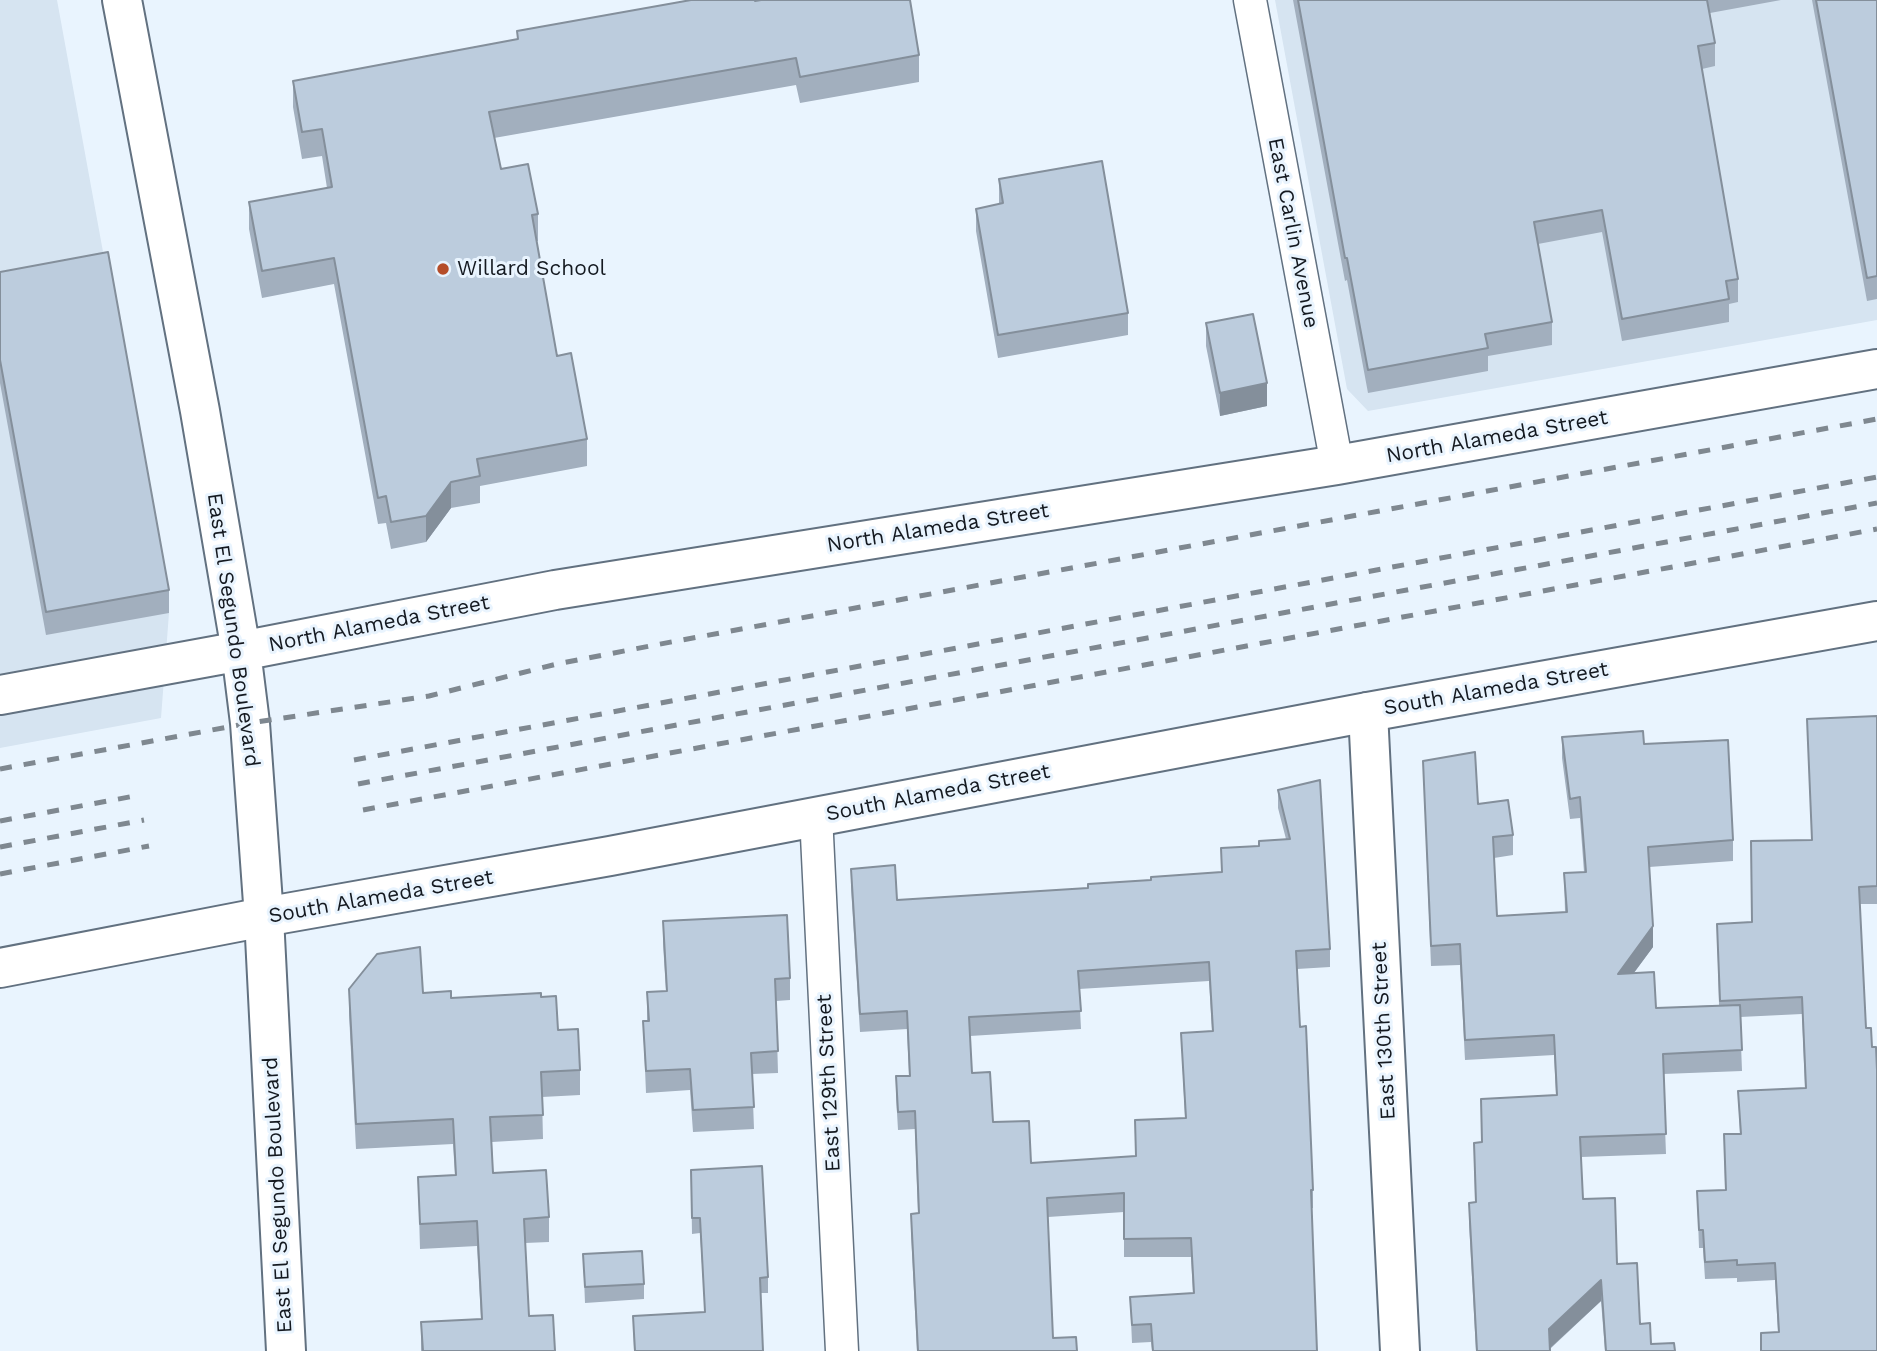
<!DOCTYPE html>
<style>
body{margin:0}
canvas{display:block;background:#e9f4fe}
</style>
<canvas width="1877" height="1351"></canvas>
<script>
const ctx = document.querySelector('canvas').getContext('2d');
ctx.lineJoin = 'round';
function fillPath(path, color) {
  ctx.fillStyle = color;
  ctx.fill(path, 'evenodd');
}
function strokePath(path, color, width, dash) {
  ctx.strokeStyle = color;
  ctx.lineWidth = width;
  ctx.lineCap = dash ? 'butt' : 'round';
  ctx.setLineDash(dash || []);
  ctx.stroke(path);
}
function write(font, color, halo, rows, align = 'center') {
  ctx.font = font + ' "Work Sans",sans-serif';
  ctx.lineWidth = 6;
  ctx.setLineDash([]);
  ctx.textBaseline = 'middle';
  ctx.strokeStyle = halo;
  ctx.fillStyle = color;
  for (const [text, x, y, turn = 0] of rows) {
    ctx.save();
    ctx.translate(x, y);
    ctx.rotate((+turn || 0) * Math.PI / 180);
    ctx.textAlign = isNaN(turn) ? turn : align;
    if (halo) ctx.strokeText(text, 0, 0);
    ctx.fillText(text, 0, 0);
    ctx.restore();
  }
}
const built = new Path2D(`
 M 0,0 L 57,0 L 169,613 L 161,718 L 0,748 Z
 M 1275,0 L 1877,0 L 1877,320 L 1368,411 L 1347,389 Z`);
const minor = new Path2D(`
 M 1250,0 L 1337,465
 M 816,815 L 842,1351`);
const tertiary = new Path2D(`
 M 122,0 L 200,411 L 241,651 L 250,723 L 264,917
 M 0,695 L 241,651 L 555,590 L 1337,465 L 1877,369
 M 1368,712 L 1400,1351`);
const secondary = new Path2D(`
 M 264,917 L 286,1351`);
const primary = new Path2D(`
 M 0,968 L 264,917 L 610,856 L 1368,712 L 1877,621`);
const rail = new Path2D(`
 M 354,760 L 1877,477
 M 0,769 L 250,723 L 429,696 L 557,664 L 655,645 L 1877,419
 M 358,784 L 1877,503
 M 363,810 L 1877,529
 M 0,821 L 140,795
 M 0,847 L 144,820
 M 0,874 L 149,846`);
const wall = new Path2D(`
 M 1293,0 L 1781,0 L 1710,13 L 1715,43 L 1715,66 L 1702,69 L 1738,279 L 1738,302 L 1729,304 L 1729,322 L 1622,341 L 1602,232 L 1538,244 L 1552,322 L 1552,345 L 1488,356 L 1488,371 L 1368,393 L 1347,280 L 1345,281 Z
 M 1812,0 L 1877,0 L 1877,299 L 1867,301 Z
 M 755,1 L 919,55 L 919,82 L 800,103 L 796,85 L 494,138 L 501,169 L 538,214 L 538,241 L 536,241 L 557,356 L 587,439 L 587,466 L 480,486 L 480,503 L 451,508 L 426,542 L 391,549 L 386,523 L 378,524 L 334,284 L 262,298 L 249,229 L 249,202 L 327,188 L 322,156 L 302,159 L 293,107 L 293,81 L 517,40 L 517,31 Z
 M 999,179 L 1128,313 L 1128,335 L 998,358 L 976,231 L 976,209 L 999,204 Z
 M 0,272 L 169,590 L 169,613 L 46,635 L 0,383 Z
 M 1206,323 L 1267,406 L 1220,416 L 1206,346 Z
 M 1877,716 L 1877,904 L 1860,904 L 1877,1351 L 1778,1332 L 1775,1280 L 1737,1282 L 1737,1278 L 1705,1279 L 1703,1248 L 1699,1248 L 1697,1191 L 1725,1190 L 1724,1134 L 1740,1134 L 1738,1091 L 1805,1088 L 1802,1014 L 1740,1017 L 1742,1071 L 1663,1074 L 1666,1154 L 1581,1157 L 1583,1199 L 1617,1264 L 1640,1324 L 1651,1344 L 1675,1351 L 1605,1351 L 1601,1301 L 1550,1349 L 1550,1351 L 1476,1351 L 1469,1223 L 1469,1203 L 1475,1202 L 1474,1143 L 1481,1142 L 1481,1099 L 1556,1095 L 1554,1055 L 1465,1060 L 1460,965 L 1431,966 L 1423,761 L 1478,804 L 1513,835 L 1513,855 L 1494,858 L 1497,916 L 1565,912 L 1564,873 L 1584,872 L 1580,818 L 1570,819 L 1562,758 L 1562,737 L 1644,744 L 1733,840 L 1733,861 L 1649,867 L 1653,947 L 1634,973 L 1656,1008 L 1719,1005 L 1717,924 L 1752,922 L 1812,840 L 1807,719 Z
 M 1278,790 L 1330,949 L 1330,967 L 1297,969 L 1300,1027 L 1313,1190 L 1313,1208 L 1311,1208 L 1317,1351 L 1152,1351 L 1151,1342 L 1132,1343 L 1130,1297 L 1193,1294 L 1191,1257 L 1124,1257 L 1124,1212 L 1048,1217 L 1053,1338 L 1077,1351 L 917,1351 L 911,1232 L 911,1214 L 918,1213 L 915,1129 L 898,1130 L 896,1095 L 896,1076 L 909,1076 L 907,1029 L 860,1032 L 851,887 L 851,869 L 897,900 L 1088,888 L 1221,872 L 1221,848 L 1259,846 L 1286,839 L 1278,808 ZM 1209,981 L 1212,1031 L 1181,1033 L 1185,1118 L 1135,1120 L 1136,1156 L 1031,1163 L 993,1122 L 972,1073 L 970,1036 L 1081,1029 L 1079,989 Z
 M 663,921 L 790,978 L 790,1000 L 776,1001 L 778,1073 L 752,1074 L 754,1129 L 693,1132 L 690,1090 L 646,1093 L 643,1021 L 647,1021 L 647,992 L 666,991 L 663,943 Z
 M 349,989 L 423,993 L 451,998 L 541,997 L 580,1070 L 580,1095 L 542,1097 L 543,1139 L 492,1142 L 493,1173 L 549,1217 L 549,1242 L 525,1243 L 529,1316 L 555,1351 L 421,1351 L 421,1322 L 481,1319 L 477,1246 L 420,1249 L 418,1177 L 455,1175 L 453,1144 L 356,1149 L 349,1014 Z
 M 691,1170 L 768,1277 L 768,1293 L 760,1293 L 763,1351 L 634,1351 L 633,1316 L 705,1312 L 700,1233 L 692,1234 Z
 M 583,1254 L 644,1284 L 644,1299 L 585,1303 Z`);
const shadedWall = new Path2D(`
 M 1267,383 L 1267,406 L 1220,416 L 1220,393 Z
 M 451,482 L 451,508 L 426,542 L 426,516 Z
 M 1653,926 L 1653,947 L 1618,994 L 1618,974 Z
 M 1601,1280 L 1601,1301 L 1549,1349 L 1549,1329 Z`);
const building = new Path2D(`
 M 691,0 L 755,0 L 755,1 L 761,0 L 910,0 L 919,55 L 800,77 L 796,58 L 489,112 L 501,169 L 528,164 L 538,214 L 532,215 L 557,356 L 571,353 L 587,439 L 477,459 L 480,476 L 451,482 L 426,516 L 391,522 L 386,496 L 378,498 L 334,258 L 262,271 L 249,202 L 332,187 L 322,129 L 302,132 L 293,81 L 518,39 L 517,31 Z
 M 1298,0 L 1707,0 L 1715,43 L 1698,46 L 1738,279 L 1726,281 L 1729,299 L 1622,319 L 1602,210 L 1534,222 L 1552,322 L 1485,334 L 1488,348 L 1368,370 L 1347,258 L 1345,258 Z
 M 1816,0 L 1877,0 L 1877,276 L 1867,278 Z
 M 1102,161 L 1128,313 L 998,335 L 976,209 L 1003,203 L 999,179 Z
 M 108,252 L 169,590 L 46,612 L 0,360 L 0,272 Z
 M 1253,314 L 1267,383 L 1220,393 L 1206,323 Z
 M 1877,716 L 1877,886 L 1859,887 L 1866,1028 L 1871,1028 L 1872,1047 L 1876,1047 L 1877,1070 L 1877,1351 L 1761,1351 L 1761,1333 L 1779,1332 L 1775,1263 L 1737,1265 L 1737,1260 L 1705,1262 L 1703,1230 L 1699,1230 L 1697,1191 L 1726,1190 L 1724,1134 L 1741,1134 L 1738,1091 L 1806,1088 L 1802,997 L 1720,1001 L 1717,924 L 1752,922 L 1751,841 L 1812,840 L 1807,719 Z
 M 1643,731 L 1644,744 L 1728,740 L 1733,840 L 1648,847 L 1653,926 L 1618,974 L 1654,972 L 1656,1008 L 1740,1005 L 1742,1050 L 1663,1054 L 1666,1134 L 1580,1137 L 1583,1199 L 1615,1198 L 1617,1264 L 1637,1263 L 1640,1324 L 1650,1323 L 1651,1344 L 1674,1343 L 1675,1351 L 1606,1351 L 1601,1280 L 1549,1329 L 1550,1351 L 1477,1351 L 1469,1203 L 1476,1202 L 1474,1143 L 1482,1142 L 1481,1099 L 1557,1095 L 1554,1035 L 1465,1040 L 1460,944 L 1431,946 L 1423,761 L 1475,752 L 1478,804 L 1508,800 L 1513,835 L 1493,837 L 1497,916 L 1567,912 L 1564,873 L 1586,872 L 1580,797 L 1570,799 L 1562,737 Z
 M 1320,780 L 1330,949 L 1296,951 L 1300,1027 L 1306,1026 L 1313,1190 L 1311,1190 L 1317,1351 L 1153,1351 L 1151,1324 L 1132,1325 L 1130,1297 L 1194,1293 L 1191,1238 L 1124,1239 L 1124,1193 L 1047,1198 L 1053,1338 L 1076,1337 L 1077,1351 L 918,1351 L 911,1214 L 919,1213 L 915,1111 L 898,1112 L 896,1076 L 910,1076 L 907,1011 L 860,1014 L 851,869 L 895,865 L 897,900 L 1088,888 L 1088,884 L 1151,880 L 1151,877 L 1222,872 L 1221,848 L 1259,846 L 1259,841 L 1290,839 L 1278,790 ZM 1209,962 L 1213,1031 L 1181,1033 L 1186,1118 L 1135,1120 L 1136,1156 L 1031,1163 L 1029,1121 L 993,1122 L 990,1072 L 972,1073 L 969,1017 L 1081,1011 L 1078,971 Z
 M 787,915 L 790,978 L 775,979 L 778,1051 L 751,1053 L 754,1107 L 693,1110 L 690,1069 L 646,1071 L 643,1021 L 649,1021 L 647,992 L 667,991 L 663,921 Z
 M 420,947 L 423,993 L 451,991 L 451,998 L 541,993 L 541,997 L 556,996 L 558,1030 L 578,1029 L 580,1070 L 541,1072 L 543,1115 L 490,1117 L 493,1173 L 546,1170 L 549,1217 L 524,1219 L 529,1316 L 553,1315 L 555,1351 L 423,1351 L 421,1322 L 482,1319 L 477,1221 L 420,1224 L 418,1177 L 456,1175 L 453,1119 L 356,1124 L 349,989 L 377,954 Z
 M 762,1166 L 768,1277 L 760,1278 L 763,1351 L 635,1351 L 633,1316 L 705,1312 L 700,1218 L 692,1218 L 691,1170 Z
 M 642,1251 L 644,1284 L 585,1287 L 583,1254 Z`);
const markers = [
 [443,269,7,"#b54d29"]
];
const streetNames = [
 ["East Carlin Avenue",1293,233,79],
 ["North Alameda Street",1497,437,-10],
 ["North Alameda Street",938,528,-9],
 ["North Alameda Street",379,624,-11],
 ["East El Segundo Boulevard",233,630,82],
 ["South Alameda Street",1496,689,-10],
 ["South Alameda Street",938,793,-11],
 ["South Alameda Street",381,897,-10],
 ["East 130th Street",1384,1031,-93],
 ["East 129th Street",829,1083,-93],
 ["East El Segundo Boulevard",278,1195,-93]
];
const poiNames = [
 ["Willard School",457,269]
];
fillPath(built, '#d6e4f1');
strokePath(minor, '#627180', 35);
strokePath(tertiary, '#627180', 42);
strokePath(secondary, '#627180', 42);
strokePath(primary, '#627180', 42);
strokePath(minor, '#fff', 32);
strokePath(tertiary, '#fff', 38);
strokePath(secondary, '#fff', 38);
strokePath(primary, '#fff', 38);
strokePath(rail, '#7f8890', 5, [12, 12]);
fillPath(wall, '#a2afbe');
fillPath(shadedWall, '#848f9b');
fillPath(building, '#bcccdd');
strokePath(building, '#848f9b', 2);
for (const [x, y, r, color] of markers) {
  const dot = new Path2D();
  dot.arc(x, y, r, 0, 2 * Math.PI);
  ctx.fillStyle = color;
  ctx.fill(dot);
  strokePath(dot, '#e9f4fe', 2.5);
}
write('21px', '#141920', '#e9f4fe', streetNames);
write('21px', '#141920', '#e9f4fe', poiNames, 'left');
</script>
